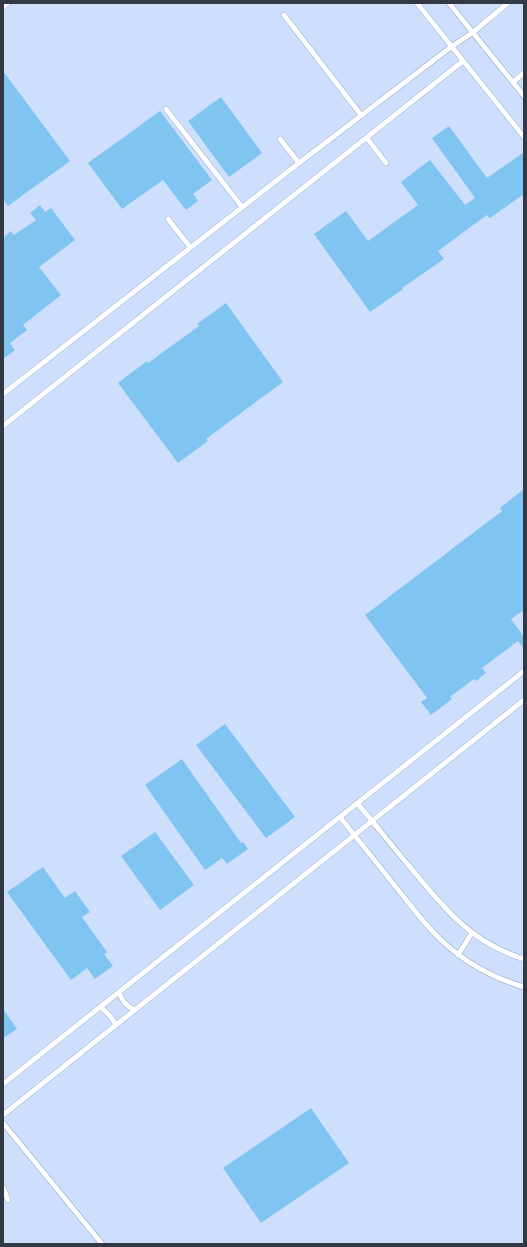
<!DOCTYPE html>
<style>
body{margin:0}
#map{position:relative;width:527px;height:1247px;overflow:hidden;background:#dbe6f9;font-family:Commissioner,sans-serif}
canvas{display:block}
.frame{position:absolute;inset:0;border:4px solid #323945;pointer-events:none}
</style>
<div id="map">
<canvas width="527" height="1247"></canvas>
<div class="frame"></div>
</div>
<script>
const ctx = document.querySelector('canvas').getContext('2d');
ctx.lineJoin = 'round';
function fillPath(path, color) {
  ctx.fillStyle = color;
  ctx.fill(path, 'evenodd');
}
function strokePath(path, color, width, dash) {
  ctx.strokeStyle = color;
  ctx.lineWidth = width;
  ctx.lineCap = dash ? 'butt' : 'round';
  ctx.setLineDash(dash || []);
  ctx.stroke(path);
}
const built = new Path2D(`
 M 3,3 L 524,3 L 524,1244 L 3,1244 Z`);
const building = new Path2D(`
 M 3,71 L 70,161 L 8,206 L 3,199 Z
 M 221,97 L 262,153 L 229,177 L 188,121 Z
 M 160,111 L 212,180 L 193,194 L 198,201 L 186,210 L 163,180 L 122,209 L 88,163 Z
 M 449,126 L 487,178 L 524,152 L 524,194 L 490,218 L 487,215 L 438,251 L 444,259 L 402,288 L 403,289 L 370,312 L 314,234 L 346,211 L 368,241 L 418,205 L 401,182 L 430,160 L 465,205 L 475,198 L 432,138 Z
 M 40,205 L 45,212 L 51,208 L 75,240 L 39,267 L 61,295 L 23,325 L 27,330 L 10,343 L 15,350 L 3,359 L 3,238 L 11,231 L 14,235 L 36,220 L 30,213 Z
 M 226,303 L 283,382 L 206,439 L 208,441 L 178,463 L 118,383 L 147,361 L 148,363 L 199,326 L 197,324 Z
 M 524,489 L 524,610 L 511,619 L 524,637 L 524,649 L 518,641 L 482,668 L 486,673 L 476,681 L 474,679 L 450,697 L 452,699 L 431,715 L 421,702 L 427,698 L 365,615 L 502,511 L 500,508 Z
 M 225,724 L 295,817 L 266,838 L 196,745 Z
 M 182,759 L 241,843 L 243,842 L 248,849 L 227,864 L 222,858 L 205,870 L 145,785 Z
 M 155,832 L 194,885 L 160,910 L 121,856 Z
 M 43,867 L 65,898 L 75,891 L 90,912 L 82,917 L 107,952 L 104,954 L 113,966 L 95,979 L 87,968 L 71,980 L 7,892 Z
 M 3,1009 L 17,1029 L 3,1038 Z
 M 311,1108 L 349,1163 L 261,1223 L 223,1168 Z`);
const service = new Path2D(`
 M 417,3 L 524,137
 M 449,3 L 524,96
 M 3,7 L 8,3
 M 284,15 L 361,115
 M 513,82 L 524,73
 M 166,109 L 242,207
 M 367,138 L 386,163
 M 280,139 L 299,163
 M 168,219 L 190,247
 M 3,394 L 299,163 L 451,47 L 472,33 L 508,3
 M 3,426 L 463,61
 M 357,803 C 375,824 392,846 410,867 C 444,908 470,942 524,959
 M 340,817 C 358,840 377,863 395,886 C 410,904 423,923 440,939 C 463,961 493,978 524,987
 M 458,955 L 472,933
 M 119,992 C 122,1001 126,1006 135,1010
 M 101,1007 L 111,1017 L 116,1025
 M 3,1084 L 524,671
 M 3,1115 L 524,700
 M 3,1123 L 102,1244
 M 3,1187 L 8,1200`);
fillPath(built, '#cedffd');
fillPath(building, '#80c5f2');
strokePath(service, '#96a7c4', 6);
strokePath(service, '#fff', 5);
</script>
